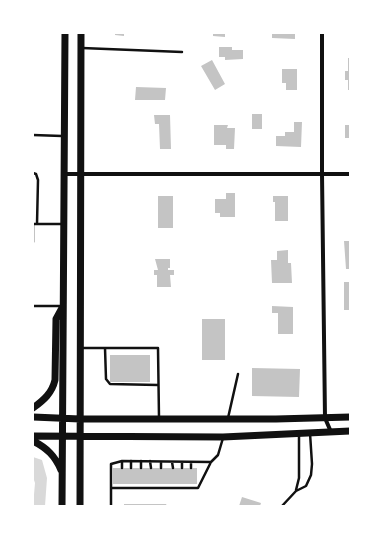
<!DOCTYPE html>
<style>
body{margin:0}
#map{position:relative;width:383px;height:539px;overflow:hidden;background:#fff;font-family:Inter,sans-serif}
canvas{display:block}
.frame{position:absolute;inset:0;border:34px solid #fff;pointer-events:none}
</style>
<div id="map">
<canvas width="383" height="539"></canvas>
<div class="frame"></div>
</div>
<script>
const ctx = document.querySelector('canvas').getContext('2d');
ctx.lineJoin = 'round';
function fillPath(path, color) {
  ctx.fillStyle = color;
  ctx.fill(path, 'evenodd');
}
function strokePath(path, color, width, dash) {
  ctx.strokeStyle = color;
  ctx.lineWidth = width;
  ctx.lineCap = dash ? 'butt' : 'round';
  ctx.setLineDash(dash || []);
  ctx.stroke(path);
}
const water = new Path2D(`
 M 33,457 L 42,460 L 47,478 L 45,506 L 33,506 L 35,483 L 33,477 Z`);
const building = new Path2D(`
 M 115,33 L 124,33 L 124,36 L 115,35 Z
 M 213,33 L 225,33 L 225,37 L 213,36 Z
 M 272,33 L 295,33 L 295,39 L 272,38 Z
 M 219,47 L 232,47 L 232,50 L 243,50 L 243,59 L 225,60 L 225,57 L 219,57 Z
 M 348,58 L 350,58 L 350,90 L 348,90 L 348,80 L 345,80 L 345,71 L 348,71 Z
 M 212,60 L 225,84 L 215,90 L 201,66 Z
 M 282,69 L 297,69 L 297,90 L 286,90 L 286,83 L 282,83 Z
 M 136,87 L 166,88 L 165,100 L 135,100 Z
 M 252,114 L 262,114 L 262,129 L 252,129 Z
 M 154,115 L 170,115 L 171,149 L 160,149 L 159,124 L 155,124 Z
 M 294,122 L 302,122 L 301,147 L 276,146 L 276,136 L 285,136 L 285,132 L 294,132 Z
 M 214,125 L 228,125 L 227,128 L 235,128 L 234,149 L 226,149 L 226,145 L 214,145 Z
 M 345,125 L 350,125 L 350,138 L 345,138 Z
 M 226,193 L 235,193 L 235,217 L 220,217 L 220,213 L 215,213 L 215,199 L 226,199 Z
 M 158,196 L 173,196 L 173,228 L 158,228 Z
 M 273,196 L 288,196 L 288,221 L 275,221 L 275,202 L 273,202 Z
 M 344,241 L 350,241 L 350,269 L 346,269 Z
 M 288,250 L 288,263 L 291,263 L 292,283 L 272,283 L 271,260 L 277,260 L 277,251 Z
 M 155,259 L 170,259 L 170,268 L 168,268 L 168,270 L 174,270 L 174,275 L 170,275 L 171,287 L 157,287 L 157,275 L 154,275 L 154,270 L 158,270 Z
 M 344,282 L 350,282 L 350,310 L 344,310 Z
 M 272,306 L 293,307 L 293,334 L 278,334 L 278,313 L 272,313 Z
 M 202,319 L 225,319 L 225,360 L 202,360 Z
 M 110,355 L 150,355 L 150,382 L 110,382 Z
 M 252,368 L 300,369 L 299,397 L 252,396 Z
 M 113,468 L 197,468 L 197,484 L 113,484 Z
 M 242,497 L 261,503 L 260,506 L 239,506 Z
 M 124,504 L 166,504 L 167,506 L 124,506 Z`);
const service = new Path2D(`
 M 82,48 L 182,52
 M 33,135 L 62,136
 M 33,173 L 36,174 L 38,180 L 37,224
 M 33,224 L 62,224
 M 33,242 L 33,224
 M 33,306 L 62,306
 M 81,348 L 158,348 L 159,418
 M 105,348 L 106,379 L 110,384 L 158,385
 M 228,418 L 238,374
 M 131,461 L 131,468
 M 141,461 L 141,468
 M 150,461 L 151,468
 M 161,462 L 161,468
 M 172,462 L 173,468
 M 182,462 L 182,468
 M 191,462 L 191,468
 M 122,468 L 122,461
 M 111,488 L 111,464 L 122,461 L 211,462
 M 296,490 L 299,478 L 299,435
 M 111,506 L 111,488 L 198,488 L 211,462 L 218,455 L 223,438
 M 282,506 L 296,491 L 306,486 L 311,475 L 312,464 L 310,433`);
const minor = new Path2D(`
 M 322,33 L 322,174 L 325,418 L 331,432
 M 64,174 L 350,174`);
const secondary = new Path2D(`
 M 33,408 C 44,400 52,393 55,380 L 56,319 L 62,308
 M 33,417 L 80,419 L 276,419 L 350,417
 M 33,436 L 223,437 L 350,431
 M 33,441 C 47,448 55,456 61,470
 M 62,506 L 65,33
 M 80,506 L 81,33`);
fillPath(water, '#d9d9d9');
fillPath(building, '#c4c4c4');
strokePath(service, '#111', 2.5);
strokePath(minor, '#111', 4);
strokePath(secondary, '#111', 7);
</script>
